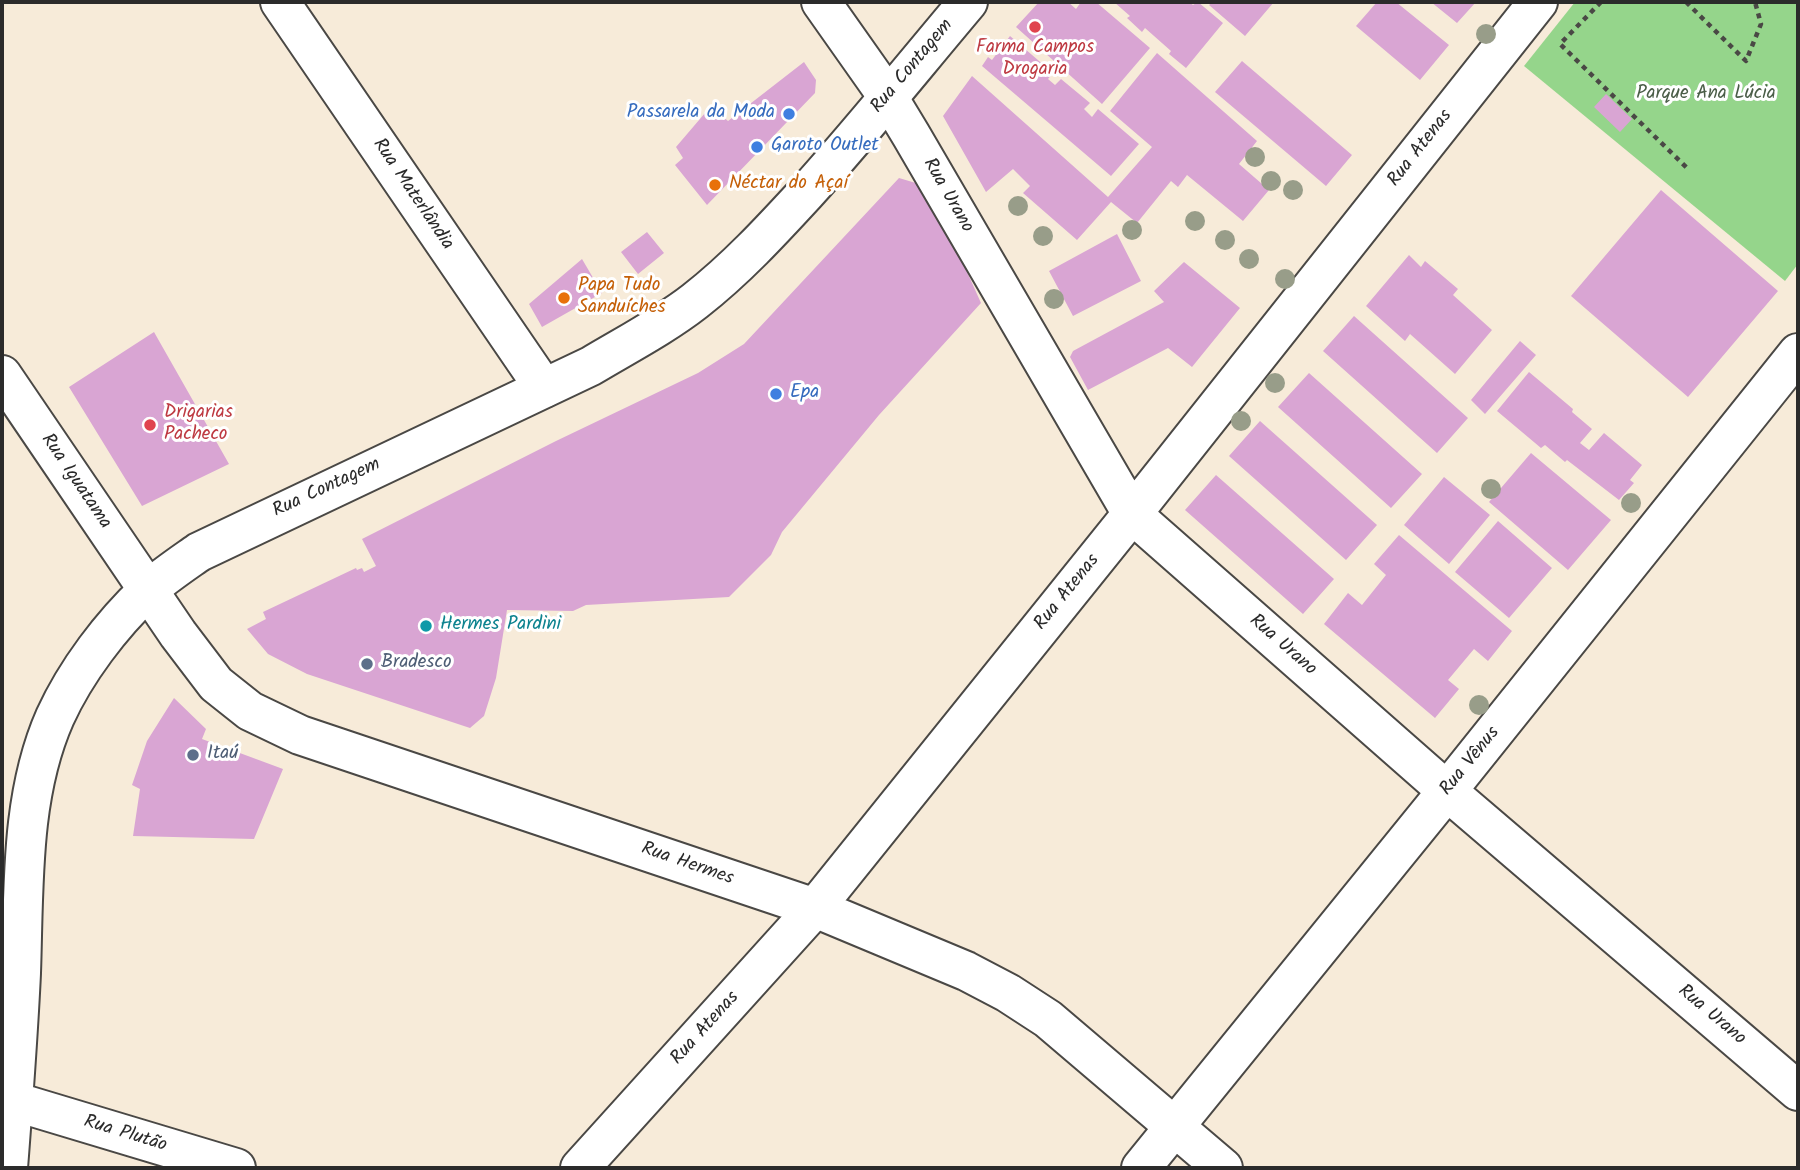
<!DOCTYPE html>
<meta charset="utf-8">
<style>
body{margin:0}
#map{position:relative;width:1800px;height:1170px;overflow:hidden;background:#f7ebd9;font-family:Kalam,sans-serif}
canvas{display:block}
.frame{position:absolute;inset:0;border:4px solid #2b2b2b;pointer-events:none}
</style>
<div id="map">
<canvas width="1800" height="1170"></canvas>
<div class="frame"></div>
</div>
<script>
const ctx = document.querySelector('canvas').getContext('2d');
ctx.lineJoin = 'round';
function fillPath(path, color) {
  ctx.fillStyle = color;
  ctx.fill(path, 'evenodd');
}
function strokePath(path, color, width, dash) {
  ctx.strokeStyle = color;
  ctx.lineWidth = width;
  ctx.lineCap = dash ? 'butt' : 'round';
  ctx.setLineDash(dash || []);
  ctx.stroke(path);
}
function write(font, color, halo, rows, align = 'center') {
  ctx.font = font + ' Kalam,sans-serif';
  ctx.lineWidth = 6;
  ctx.setLineDash([]);
  ctx.textBaseline = 'middle';
  ctx.strokeStyle = halo;
  ctx.fillStyle = color;
  for (const [text, x, y, turn = 0] of rows) {
    ctx.save();
    ctx.translate(x, y);
    ctx.rotate((+turn || 0) * Math.PI / 180);
    ctx.textAlign = isNaN(turn) ? turn : align;
    if (halo) ctx.strokeText(text, 0, 0);
    ctx.fillText(text, 0, 0);
    ctx.restore();
  }
}
const green = new Path2D(`
 M 1575,2 L 1798,2 L 1798,264 L 1785,281 L 1524,66 Z`);
const building = new Path2D(`
 M 1039,2 L 1068,2 L 1076,9 L 1081,2 L 1096,2 L 1150,48 L 1102,104 L 1016,27 Z
 M 1114,2 L 1189,2 L 1193,5 L 1198,2 L 1223,23 L 1186,68 L 1169,54 L 1171,51 L 1145,28 L 1142,32 L 1127,18 L 1130,16 Z
 M 1212,2 L 1274,2 L 1245,36 L 1209,5 Z
 M 1377,2 L 1396,2 L 1449,45 L 1420,80 L 1356,26 Z
 M 1431,2 L 1476,2 L 1457,23 Z
 M 1010,36 L 1053,73 L 1048,79 L 1055,85 L 1061,79 L 1090,103 L 1084,109 L 1092,117 L 1098,109 L 1139,144 L 1111,176 L 982,66 L 988,57 L 992,60 Z
 M 1157,53 L 1257,141 L 1239,164 L 1269,190 L 1243,221 L 1187,175 L 1178,187 L 1171,181 L 1137,223 L 1111,202 L 1077,240 L 1023,193 L 1030,186 L 1013,169 L 986,192 L 943,116 L 972,76 L 1108,197 L 1152,147 L 1110,111 Z
 M 1242,61 L 1352,155 L 1326,186 L 1215,92 Z
 M 804,62 L 816,80 L 815,93 L 707,205 L 675,165 L 683,158 L 676,147 L 711,106 L 728,121 Z
 M 1606,94 L 1632,119 L 1620,132 L 1594,107 Z
 M 899,178 L 929,187 L 981,303 L 879,415 L 782,532 L 771,555 L 729,597 L 586,605 L 573,611 L 507,610 L 496,678 L 484,716 L 470,728 L 307,674 L 268,654 L 247,629 L 266,619 L 263,612 L 356,568 L 357,570 L 362,568 L 364,572 L 376,566 L 362,539 L 556,441 L 698,373 L 744,344 Z
 M 1661,190 L 1778,291 L 1688,397 L 1571,296 Z
 M 647,232 L 664,253 L 638,274 L 621,252 Z
 M 1117,234 L 1141,281 L 1073,316 L 1049,271 Z
 M 1409,255 L 1421,267 L 1425,261 L 1458,289 L 1453,295 L 1492,330 L 1455,374 L 1410,334 L 1405,341 L 1366,306 Z
 M 582,259 L 602,293 L 542,327 L 529,304 Z
 M 1184,262 L 1240,308 L 1192,367 L 1168,348 L 1088,390 L 1070,357 L 1073,351 L 1164,302 L 1154,291 Z
 M 1354,316 L 1468,418 L 1437,453 L 1323,351 Z
 M 154,332 L 229,464 L 142,506 L 69,387 Z
 M 1520,341 L 1536,355 L 1485,414 L 1471,400 Z
 M 1529,372 L 1573,409 L 1572,412 L 1592,429 L 1580,443 L 1589,450 L 1604,433 L 1642,465 L 1630,480 L 1634,483 L 1619,500 L 1567,460 L 1565,462 L 1545,445 L 1541,448 L 1497,411 Z
 M 1309,373 L 1422,474 L 1391,508 L 1278,407 Z
 M 1260,421 L 1377,525 L 1346,560 L 1229,456 Z
 M 1531,453 L 1611,520 L 1568,570 L 1489,502 Z
 M 1216,475 L 1334,579 L 1303,614 L 1185,510 Z
 M 1444,477 L 1490,515 L 1449,564 L 1404,525 Z
 M 1498,521 L 1552,568 L 1509,618 L 1455,572 Z
 M 1399,535 L 1512,631 L 1488,661 L 1474,649 L 1448,680 L 1459,689 L 1435,718 L 1324,624 L 1348,593 L 1362,605 L 1386,575 L 1374,564 Z
 M 174,698 L 206,729 L 202,739 L 283,769 L 254,839 L 133,836 L 140,789 L 132,785 L 147,741 Z`);
const path = new Path2D(`
 M 1601,2 L 1560,44 L 1688,169
 M 1686,2 L 1746,61 L 1761,24 L 1755,2`);
const minor = new Path2D(`
 M 280,2 L 544,388
 M 821,2 L 888,97 L 911,135 L 1132,514 L 1447,791 L 1798,1091
 M 2,375 L 178,634 L 216,684 L 250,711 L 300,735 L 815,908 L 966,971 L 1008,993 L 1048,1019 L 1223,1168
 M 2,1093 L 13,1101 L 236,1168
 M 580,1168 L 815,908 L 1132,514 L 1538,2
 M 1141,1168 L 1447,791 L 1798,353`);
const tertiary = new Path2D(`
 M 8,1168 C 13,1103 18,1038 21,973 C 24,888 20,796 55,717 C 76,671 111,625 148,590 C 164,576 182,564 199,552 L 591,366 C 626,345 663,326 695,301 C 736,269 771,231 806,193 C 862,131 914,66 968,2`);
const trees = [
 [1486,34],
 [1255,157],
 [1271,181],
 [1293,190],
 [1018,206],
 [1195,221],
 [1132,230],
 [1043,236],
 [1225,240],
 [1249,259],
 [1285,279],
 [1054,299],
 [1275,383],
 [1241,421],
 [1491,489],
 [1631,503],
 [1479,705]
];
const markers = [
 [1035,27,7,"#e0444e"],
 [789,114,7,"#3f7fe0"],
 [757,147,7,"#3f7fe0"],
 [715,185,7,"#e8710a"],
 [564,298,7,"#e8710a"],
 [776,394,7,"#3f7fe0"],
 [150,425,7,"#e0444e"],
 [426,626,7,"#0f9aa8"],
 [367,664,7,"#5c6f8a"],
 [193,755,7,"#5c6f8a"]
];
const healthNames = [
 ["Farma Campos",1035,49],
 ["Drogaria",1035,71],
 ["Drigarias",164,414,"left"],
 ["Pacheco",164,436,"left"]
];
const streetNames = [
 ["Rua Contagem",913,67,-50],
 ["Rua Atenas",1421,149,-52],
 ["Rua Materlândia",412,195,56],
 ["Rua Urano",947,196,60],
 ["Rua Iguatama",75,482,56],
 ["Rua Contagem",327,489,-25],
 ["Rua Atenas",1068,593,-51],
 ["Rua Urano",1282,646,41],
 ["Rua Vênus",1471,762,-51],
 ["Rua Hermes",687,865,19],
 ["Rua Urano",1711,1016,40],
 ["Rua Atenas",706,1029,-48],
 ["Rua Plutão",125,1135,17]
];
const parkNames = [
 ["Parque Ana Lúcia",1706,95]
];
const shopNames = [
 ["Passarela da Moda",775,114,"right"],
 ["Garoto Outlet",771,147],
 ["Epa",790,394]
];
const foodNames = [
 ["Néctar do Açaí",729,185],
 ["Papa Tudo",578,287],
 ["Sanduíches",578,309]
];
const cultureNames = [
 ["Hermes Pardini",440,626]
];
const serviceNames = [
 ["Bradesco",381,664],
 ["Itaú",207,755]
];
fillPath(green, '#95d58b');
fillPath(building, '#d9a5d3');
strokePath(minor, '#4a4845', 42);
strokePath(tertiary, '#4a4845', 42);
strokePath(path, '#4a4845', 4.5, [5, 5]);
strokePath(minor, '#fff', 38);
strokePath(tertiary, '#fff', 38);
ctx.fillStyle = '#989d89';
for (const [x, y] of trees) {
  ctx.beginPath();
  ctx.arc(x, y, 10, 0, 2 * Math.PI);
  ctx.fill();
}
for (const [x, y, r, color] of markers) {
  const dot = new Path2D();
  dot.arc(x, y, r, 0, 2 * Math.PI);
  ctx.fillStyle = color;
  ctx.fill(dot);
  strokePath(dot, '#fff', 2.5);
}
write('19px', '#be3a42', '#fff', healthNames);
write('19px', '#2b2b2b', '#fff', streetNames);
write('19px', '#4b5e48', '#fff', parkNames);
write('19px', '#366cbe', '#fff', shopNames, 'left');
write('19px', '#c56008', '#fff', foodNames, 'left');
write('19px', '#0d838f', '#fff', cultureNames, 'left');
write('19px', '#4e5e75', '#fff', serviceNames, 'left');
</script>
